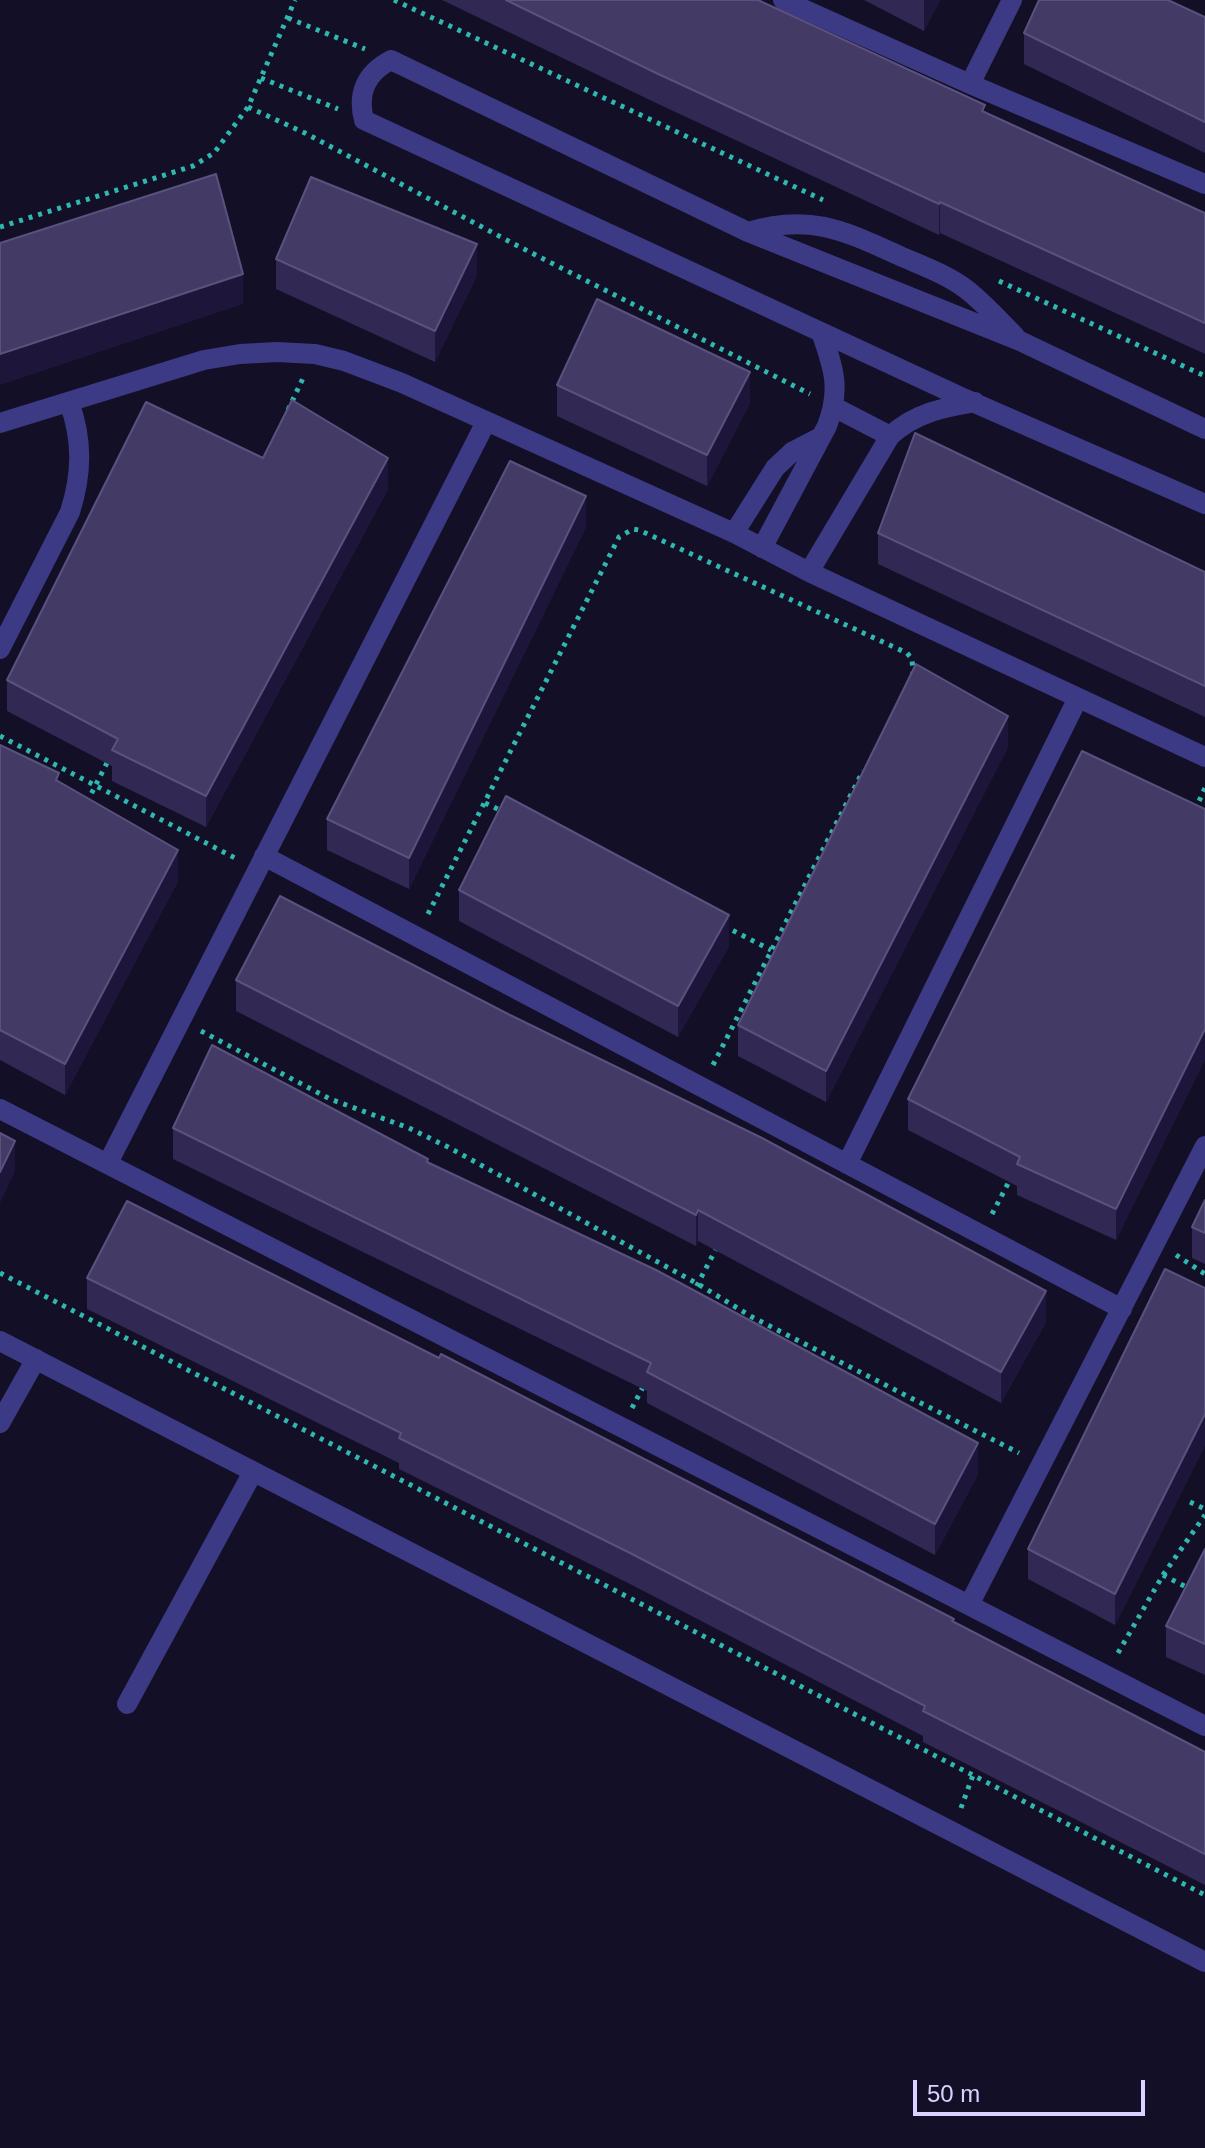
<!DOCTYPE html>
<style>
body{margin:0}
#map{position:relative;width:1205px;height:2148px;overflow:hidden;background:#130f26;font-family:Helvetica,sans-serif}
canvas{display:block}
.scale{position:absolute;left:913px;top:2080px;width:232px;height:36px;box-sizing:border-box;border:4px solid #d9d4ff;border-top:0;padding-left:10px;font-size:24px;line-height:28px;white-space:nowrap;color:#d9d4ff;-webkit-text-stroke:6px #130f26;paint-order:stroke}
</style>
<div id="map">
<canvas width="1205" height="2148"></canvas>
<div class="scale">50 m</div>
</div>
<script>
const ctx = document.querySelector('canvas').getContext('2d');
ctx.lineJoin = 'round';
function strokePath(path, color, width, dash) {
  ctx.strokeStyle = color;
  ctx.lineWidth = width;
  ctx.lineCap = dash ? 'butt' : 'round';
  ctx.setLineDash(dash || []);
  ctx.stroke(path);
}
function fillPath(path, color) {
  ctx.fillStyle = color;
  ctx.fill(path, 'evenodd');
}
const path = new Path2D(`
 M 394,0 L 823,200
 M 288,18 L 365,49
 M 261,78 L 338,109
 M 248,107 L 305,133 L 516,245 L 810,394
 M 0,227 L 193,166 L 214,153 L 248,107 L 295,0
 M 999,281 L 1205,376
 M 288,410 L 304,376
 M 0,736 L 235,858
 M 87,802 L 110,757
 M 485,803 L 502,811
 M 1195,810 L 1205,788
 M 428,914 L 619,537 L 633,529 L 639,530 L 907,653 L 912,659 L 913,673
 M 724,926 L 771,950
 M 201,1031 L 330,1099 L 409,1128 L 448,1147 L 698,1284 L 752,1317 L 1019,1453
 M 713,1065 L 863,771
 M 992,1214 L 1012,1176
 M 1176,1255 L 1205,1274
 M 0,1273 L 1205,1895
 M 692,1295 L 717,1247
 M 632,1408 L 644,1385
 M 1190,1502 L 1205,1509
 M 1163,1575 L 1190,1589
 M 1118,1653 L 1163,1575 L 1205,1515
 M 961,1808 L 973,1775`);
const minor = new Path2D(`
 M 783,0 L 970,84 L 1205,184
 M 970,84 L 1012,0
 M 748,232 C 810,213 845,231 900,256 C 923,266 946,274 966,289 C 984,303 999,320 1015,336
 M 834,407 L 890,436
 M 0,423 L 204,360 L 240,354 L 277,352 L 315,354 L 344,361 L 402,383 L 734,533 L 809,572 L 1205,757
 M 1205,429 L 1020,341 L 748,232 L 391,60 C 366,73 357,93 364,120 L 961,397 L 1205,504
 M 734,533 L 775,468 L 792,452 L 821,437
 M 762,548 L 827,426 C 841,389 834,369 821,332
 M 809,572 L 890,436 C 915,413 942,408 975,402
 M 0,649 L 70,512 C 82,474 83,440 69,402
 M 264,856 L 1122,1309
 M 0,1109 L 1205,1726
 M 108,1163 L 486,422
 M 847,1164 L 1078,698
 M 0,1341 L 1205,1962
 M 0,1423 L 36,1359
 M 969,1605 L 1205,1146
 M 127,1704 L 253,1472`);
const wall = new Path2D(`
 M 442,0 L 758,0 L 985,113 L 1205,213 L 1205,354 L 940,233 L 939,235 L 654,102 Z
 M 864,0 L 940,0 L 924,31 Z
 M 1205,17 L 1205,153 L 1024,64 L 1024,33 Z
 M 276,259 L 477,275 L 435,362 L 276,289 Z
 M 557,385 L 750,403 L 707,486 L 557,416 Z
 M 263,458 L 388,489 L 206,827 L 112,781 L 112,766 L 7,711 L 7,680 Z
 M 586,527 L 409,889 L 327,850 L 327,819 Z
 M 878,533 L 1205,572 L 1205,717 L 878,564 Z
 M 0,745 L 59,782 L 178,881 L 65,1095 L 0,1060 Z
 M 1008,747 L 826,1102 L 738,1056 L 738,1025 Z
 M 1205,809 L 1205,1059 L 1116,1240 L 1017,1195 L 1017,1186 L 908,1130 L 908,1099 Z
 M 459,890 L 729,946 L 678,1037 L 459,921 Z
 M 236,980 L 1046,1322 L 1001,1403 L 698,1241 L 696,1246 L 236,1011 Z
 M 173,1128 L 428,1162 L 978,1474 L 935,1555 L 647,1403 L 647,1391 L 173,1159 Z
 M 1205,1200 L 1205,1264 L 1192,1258 L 1192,1227 Z
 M 87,1278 L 954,1622 L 1205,1752 L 1205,1885 L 923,1742 L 923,1736 L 630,1584 L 399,1469 L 399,1463 L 87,1309 Z
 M 1205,1288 L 1205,1445 L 1115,1625 L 1028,1579 L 1028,1549 Z
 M 1205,1549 L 1205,1675 L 1166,1657 L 1166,1626 Z`);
const shadedWall = new Path2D(`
 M 924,0 L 940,0 L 924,31 Z
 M 940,202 L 940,233 L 939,235 L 939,204 Z
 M 477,244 L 477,275 L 435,362 L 435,331 Z
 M 243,274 L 243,304 L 0,385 L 0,354 Z
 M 750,372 L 750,403 L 707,486 L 707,455 Z
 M 388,458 L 388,489 L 206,827 L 206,796 Z
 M 586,496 L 586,527 L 409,889 L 409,858 Z
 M 1008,716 L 1008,747 L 826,1102 L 826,1071 Z
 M 178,850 L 178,881 L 65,1095 L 65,1064 Z
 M 729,915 L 729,946 L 678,1037 L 678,1006 Z
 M 1205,1029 L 1205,1059 L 1116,1240 L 1116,1209 Z
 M 15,1141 L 15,1172 L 0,1203 L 0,1172 Z
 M 698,1210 L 698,1241 L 696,1246 L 696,1215 Z
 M 1046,1291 L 1046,1322 L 1001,1403 L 1001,1372 Z
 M 1205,1414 L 1205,1445 L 1115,1625 L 1115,1594 Z
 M 978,1443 L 978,1474 L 935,1555 L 935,1524 Z`);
const building = new Path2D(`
 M 506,0 L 758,0 L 985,105 L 982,111 L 1205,213 L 1205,323 L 940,202 L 939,204 L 654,72 Z
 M 1039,0 L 1168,0 L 1205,17 L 1205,122 L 1024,33 Z
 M 216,174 L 243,274 L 0,354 L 0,243 Z
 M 311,177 L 477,244 L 435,331 L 276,259 Z
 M 597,299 L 750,372 L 707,455 L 557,385 Z
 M 292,400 L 388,458 L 206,796 L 112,750 L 118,739 L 7,680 L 146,402 L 263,458 Z
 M 915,433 L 1205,572 L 1205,686 L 878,533 Z
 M 510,461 L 586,496 L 409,858 L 327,819 Z
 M 916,664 L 1008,716 L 826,1071 L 738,1025 Z
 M 0,745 L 59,773 L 56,780 L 178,850 L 65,1064 L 0,1030 Z
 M 1082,751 L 1205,809 L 1205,1029 L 1116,1209 L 1017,1164 L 1020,1157 L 908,1099 Z
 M 506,796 L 729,915 L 678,1006 L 459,890 Z
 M 280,896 L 508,1014 L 762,1138 L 1046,1291 L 1001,1372 L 698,1210 L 696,1215 L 236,980 Z
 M 212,1045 L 428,1159 L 427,1162 L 656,1270 L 978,1443 L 935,1524 L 647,1372 L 651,1363 L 173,1128 Z
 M 0,1133 L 15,1141 L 0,1172 Z
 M 1205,1200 L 1205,1233 L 1192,1227 Z
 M 127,1201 L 439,1358 L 441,1354 L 954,1619 L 952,1621 L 1205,1752 L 1205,1854 L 923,1711 L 925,1706 L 630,1553 L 399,1438 L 401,1433 L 87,1278 Z
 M 1165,1269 L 1205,1288 L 1205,1414 L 1115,1594 L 1028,1549 Z
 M 1205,1549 L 1205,1644 L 1166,1626 Z`);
strokePath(path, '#2fb8b0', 5, [4, 6]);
strokePath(minor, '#3d3a85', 20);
fillPath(wall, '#312854');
fillPath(shadedWall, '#1d163a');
fillPath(building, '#433a66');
strokePath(building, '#5a527e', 2);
</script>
